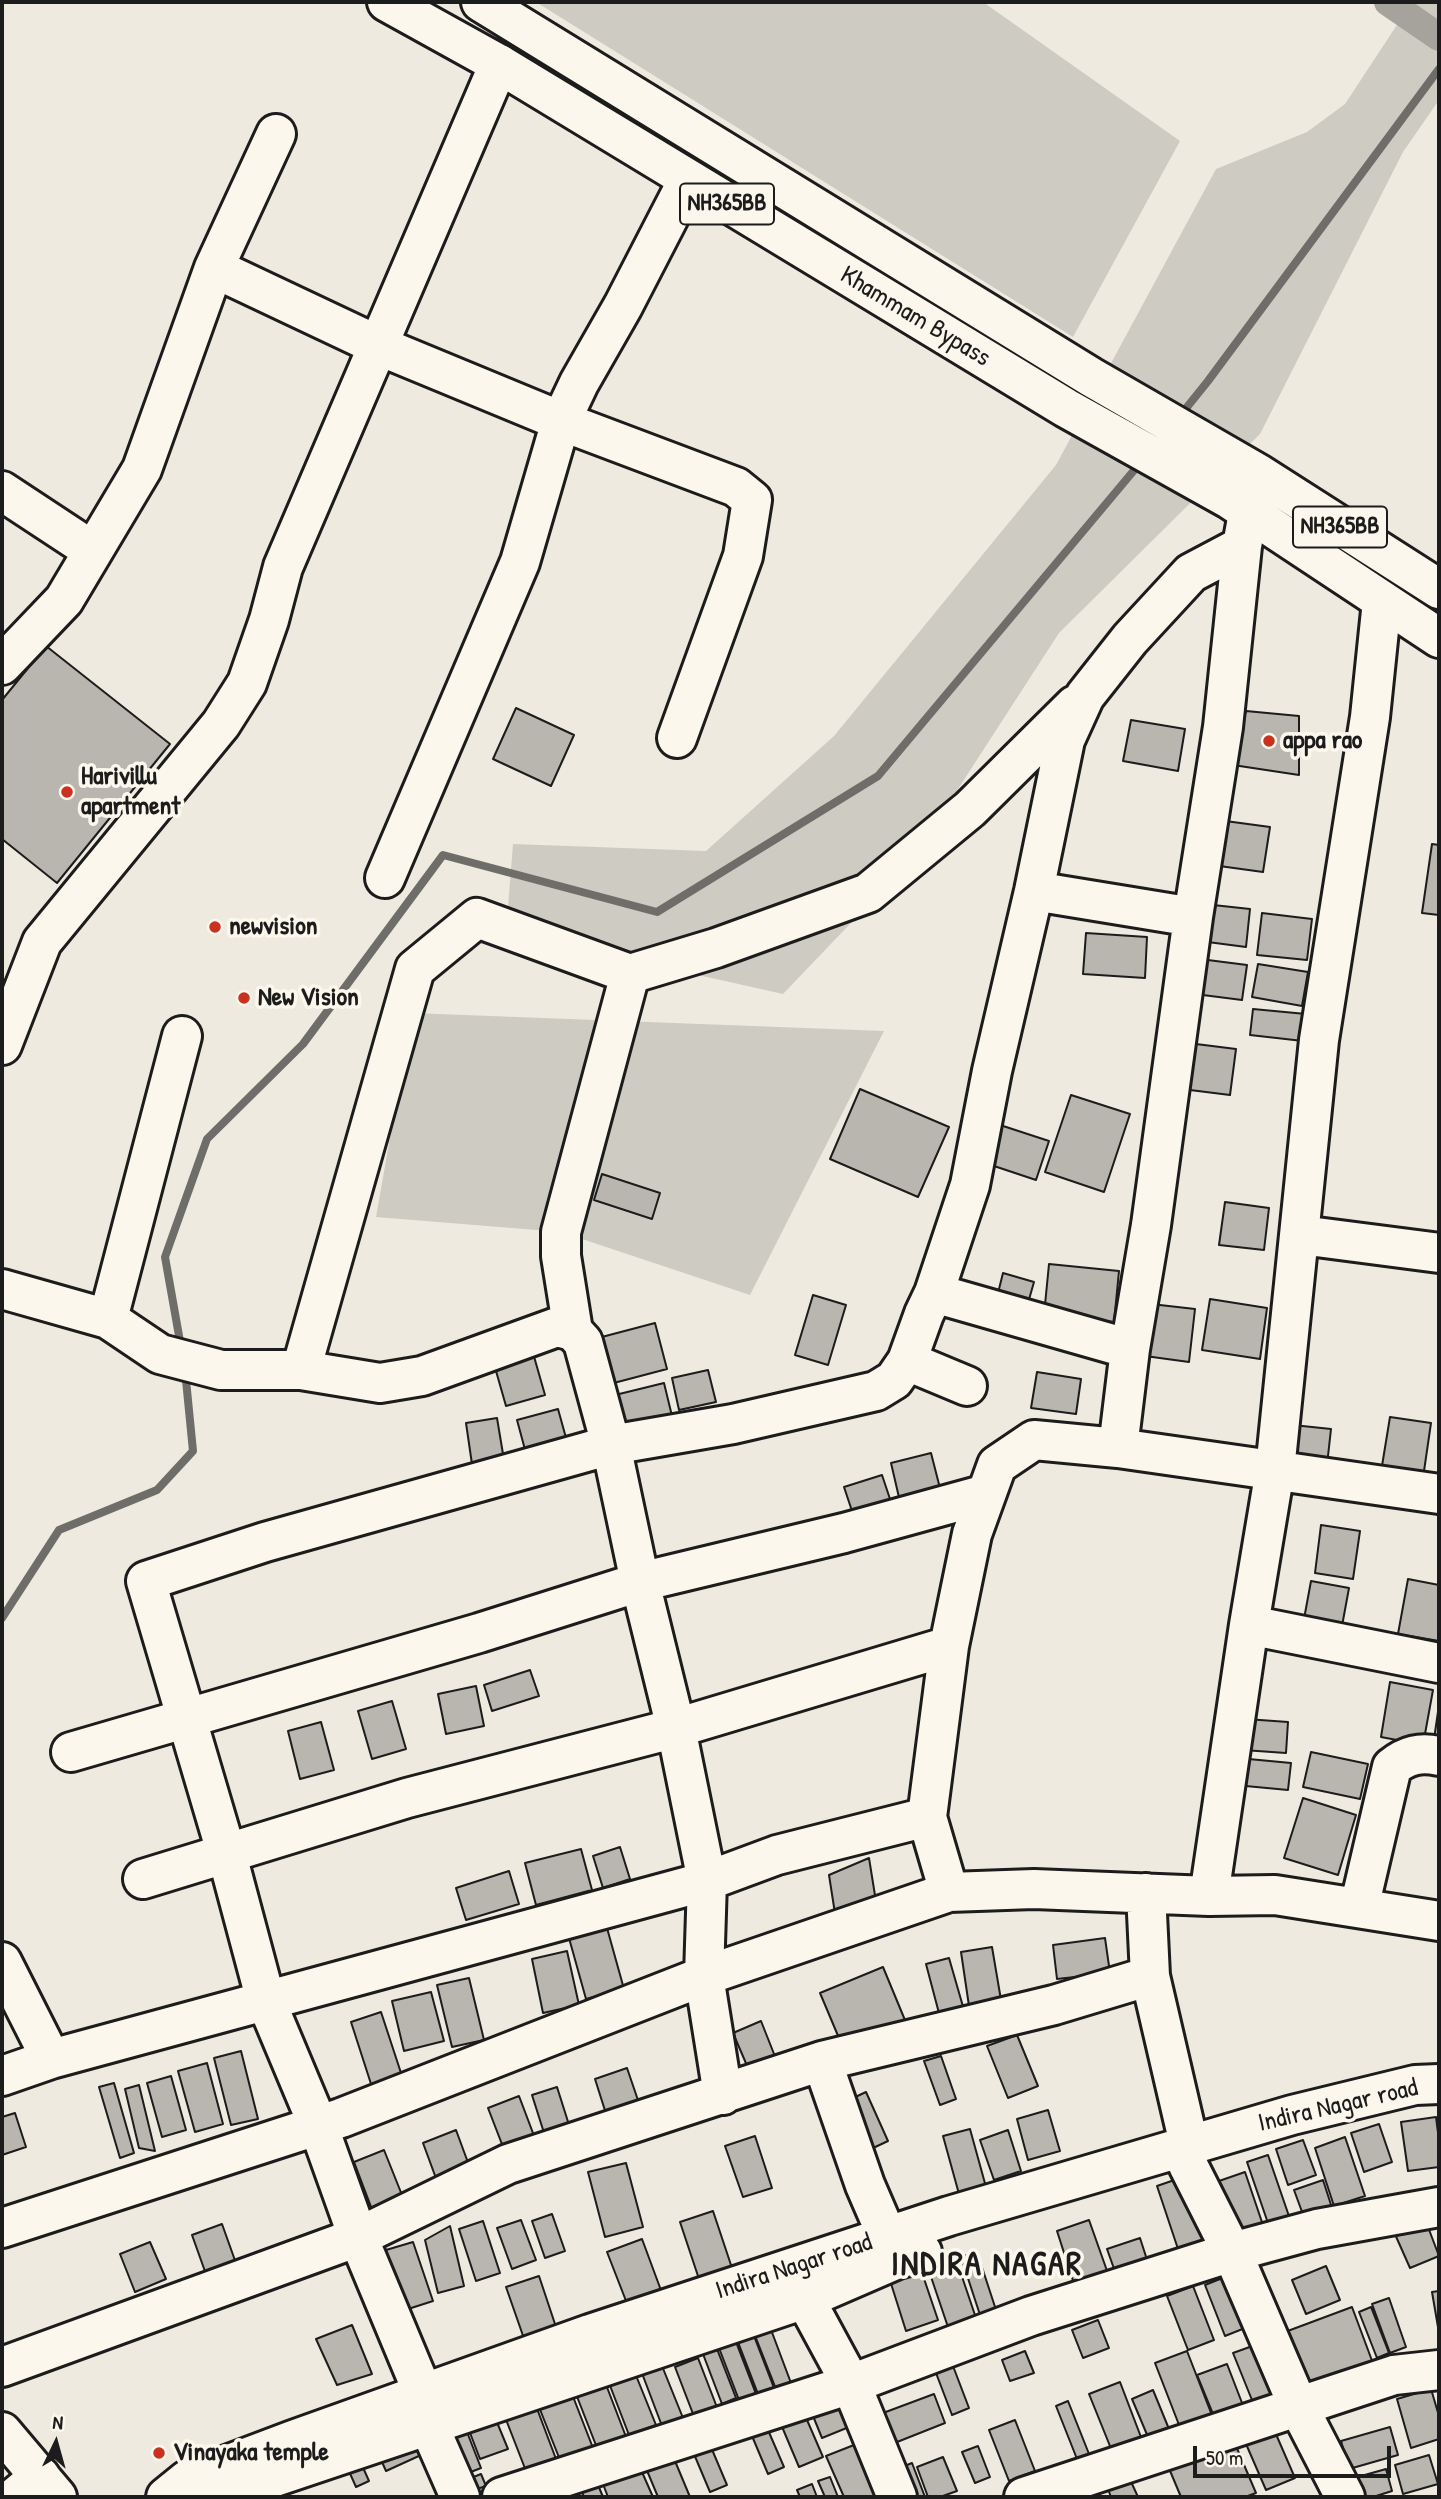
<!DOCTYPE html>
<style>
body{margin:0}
#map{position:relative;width:1441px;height:2499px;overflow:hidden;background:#eeeadf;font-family:"Patrick Hand",sans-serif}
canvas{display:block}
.frame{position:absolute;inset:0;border:4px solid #1c1c1c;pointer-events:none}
.north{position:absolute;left:21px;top:2408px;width:70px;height:70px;-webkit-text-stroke:5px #fbf7ec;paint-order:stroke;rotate:5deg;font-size:19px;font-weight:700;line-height:28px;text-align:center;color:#1c1c1c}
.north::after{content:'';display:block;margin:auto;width:24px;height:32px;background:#1c1c1c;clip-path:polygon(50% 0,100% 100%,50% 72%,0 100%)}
.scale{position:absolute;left:1193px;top:2446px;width:198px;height:32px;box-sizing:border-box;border:4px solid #1c1c1c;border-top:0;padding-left:9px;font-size:21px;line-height:24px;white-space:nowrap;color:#1c1c1c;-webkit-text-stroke:5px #fbf7ec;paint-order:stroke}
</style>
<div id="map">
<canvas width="1441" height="2499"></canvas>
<div class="frame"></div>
<div class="north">N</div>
<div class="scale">50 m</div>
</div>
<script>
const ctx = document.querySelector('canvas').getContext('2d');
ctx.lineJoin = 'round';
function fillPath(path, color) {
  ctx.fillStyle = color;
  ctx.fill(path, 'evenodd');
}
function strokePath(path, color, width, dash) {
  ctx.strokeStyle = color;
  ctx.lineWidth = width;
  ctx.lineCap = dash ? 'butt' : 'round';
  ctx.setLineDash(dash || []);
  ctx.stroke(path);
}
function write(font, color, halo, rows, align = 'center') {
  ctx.font = font + ' "Patrick Hand",sans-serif';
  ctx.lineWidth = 7;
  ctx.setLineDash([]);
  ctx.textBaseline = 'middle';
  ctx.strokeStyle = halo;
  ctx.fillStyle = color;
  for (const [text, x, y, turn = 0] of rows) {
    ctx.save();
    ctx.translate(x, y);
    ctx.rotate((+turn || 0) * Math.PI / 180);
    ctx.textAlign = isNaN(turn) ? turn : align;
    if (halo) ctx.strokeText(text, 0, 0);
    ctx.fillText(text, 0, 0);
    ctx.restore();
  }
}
const green = new Path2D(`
 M 536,2 L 983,2 L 1180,141 L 1073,337 Z
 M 1412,2 L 1439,2 L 1439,100 L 1403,152 L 1260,434 L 1059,633 L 914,857 L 783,994 L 506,932 L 513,844 L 706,851 L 834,736 L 1056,465 L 1216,169 L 1307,132 L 1345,104 Z
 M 412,1013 L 884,1031 L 750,1295 L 561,1232 L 376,1217 Z`);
const stream = new Path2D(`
 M 1179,417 L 1208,381 L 1439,69
 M 181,1347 L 165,1257 L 207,1139 L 303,1044 L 443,855 L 657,912 L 878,776 L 1141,462
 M 2,1618 L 59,1530 L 157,1490 L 193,1451 L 185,1370`);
const canal = new Path2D(`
 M 1388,2 L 1439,37`);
const building = new Path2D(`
 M 46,646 L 170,744 L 57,883 L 2,839 L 2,700 Z
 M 516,708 L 574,735 L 551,786 L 493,759 Z
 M 1246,711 L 1299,716 L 1299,775 L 1233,765 Z
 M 1131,720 L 1185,729 L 1178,771 L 1123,761 Z
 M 1218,820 L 1270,827 L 1263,872 L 1212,865 Z
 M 1432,844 L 1439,845 L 1439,915 L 1422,913 Z
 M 1204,904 L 1250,909 L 1246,947 L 1200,941 Z
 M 1262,913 L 1312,919 L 1307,960 L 1257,955 Z
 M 1086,933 L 1147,937 L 1145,978 L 1083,974 Z
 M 1200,959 L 1247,965 L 1242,1000 L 1195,994 Z
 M 1258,964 L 1308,972 L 1302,1006 L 1252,997 Z
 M 1253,1009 L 1306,1014 L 1303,1041 L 1250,1035 Z
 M 1188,1043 L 1236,1049 L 1230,1095 L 1182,1089 Z
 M 860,1089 L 949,1127 L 918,1197 L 830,1159 Z
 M 1071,1095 L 1130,1114 L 1104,1192 L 1045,1172 Z
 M 997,1124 L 1049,1141 L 1036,1180 L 985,1163 Z
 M 602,1174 L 660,1193 L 652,1219 L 594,1200 Z
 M 1225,1202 L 1269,1208 L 1264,1250 L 1219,1245 Z
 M 1049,1264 L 1119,1271 L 1114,1322 L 1044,1315 Z
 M 1003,1273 L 1034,1282 L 1024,1317 L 994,1309 Z
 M 813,1295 L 846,1305 L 828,1365 L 795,1355 Z
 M 1210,1299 L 1267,1308 L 1260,1359 L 1202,1350 Z
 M 1151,1304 L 1195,1309 L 1189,1362 L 1145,1356 Z
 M 655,1323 L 667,1369 L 610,1384 L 598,1338 Z
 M 533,1353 L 545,1395 L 506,1406 L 494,1364 Z
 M 708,1370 L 716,1402 L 679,1410 L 672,1378 Z
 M 1037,1372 L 1081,1379 L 1076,1414 L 1031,1408 Z
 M 664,1383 L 672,1416 L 615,1430 L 607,1397 Z
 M 558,1409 L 568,1445 L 527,1457 L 517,1420 Z
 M 1390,1417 L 1431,1423 L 1423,1478 L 1381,1472 Z
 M 497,1418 L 505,1466 L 473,1471 L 466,1423 Z
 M 1293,1425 L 1331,1429 L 1327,1465 L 1289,1461 Z
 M 931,1453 L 942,1496 L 901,1506 L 891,1463 Z
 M 882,1475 L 895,1514 L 857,1526 L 844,1487 Z
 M 1321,1525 L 1360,1531 L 1353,1579 L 1315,1573 Z
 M 1408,1579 L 1439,1585 L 1439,1641 L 1398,1634 Z
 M 1311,1581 L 1349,1588 L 1342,1626 L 1304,1619 Z
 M 530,1670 L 539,1696 L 492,1711 L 484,1685 Z
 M 1390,1682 L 1433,1690 L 1423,1745 L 1381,1737 Z
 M 476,1686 L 484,1726 L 446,1734 L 438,1694 Z
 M 392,1701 L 406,1749 L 372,1759 L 358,1711 Z
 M 1439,1705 L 1439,1747 L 1433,1746 Z
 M 1246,1719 L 1288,1722 L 1286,1753 L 1243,1750 Z
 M 321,1722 L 334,1770 L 300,1779 L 288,1731 Z
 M 1311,1752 L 1368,1764 L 1360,1799 L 1303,1787 Z
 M 1238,1758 L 1291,1763 L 1288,1790 L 1235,1785 Z
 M 1303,1798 L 1356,1815 L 1338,1875 L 1284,1858 Z
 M 620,1847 L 630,1879 L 603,1888 L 593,1856 Z
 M 581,1849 L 592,1890 L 536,1905 L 525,1863 Z
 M 869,1858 L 878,1914 L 836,1920 L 829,1875 Z
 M 509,1871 L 519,1904 L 466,1920 L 456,1888 Z
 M 607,1928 L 624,1989 L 586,1999 L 569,1938 Z
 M 1105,1938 L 1110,1973 L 1057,1979 L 1053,1945 Z
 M 992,1947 L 1001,2000 L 969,2006 L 961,1952 Z
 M 567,1951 L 579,2005 L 543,2013 L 532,1959 Z
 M 949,1958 L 964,2010 L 940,2017 L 926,1964 Z
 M 883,1967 L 907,2025 L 844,2050 L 820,1993 Z
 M 469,1978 L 484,2040 L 452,2047 L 437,1985 Z
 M 431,1992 L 444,2041 L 404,2051 L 392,2001 Z
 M 381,2012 L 402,2076 L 372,2087 L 351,2022 Z
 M 761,2021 L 778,2064 L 751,2075 L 733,2033 Z
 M 1017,2035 L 1038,2086 L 1008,2098 L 987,2046 Z
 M 241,2051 L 258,2119 L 231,2125 L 214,2058 Z
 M 941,2056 L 956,2099 L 940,2105 L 924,2061 Z
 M 207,2063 L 223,2124 L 195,2132 L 178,2071 Z
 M 627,2068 L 641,2109 L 608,2120 L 595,2079 Z
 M 171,2076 L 186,2130 L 162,2137 L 147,2083 Z
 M 114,2083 L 134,2153 L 120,2158 L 99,2087 Z
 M 139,2085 L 155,2151 L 139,2148 L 125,2089 Z
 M 557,2087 L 570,2128 L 545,2136 L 532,2095 Z
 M 866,2092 L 888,2141 L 871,2149 L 849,2100 Z
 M 519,2096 L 536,2141 L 505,2152 L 488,2108 Z
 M 1048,2110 L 1060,2151 L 1028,2160 L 1017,2119 Z
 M 15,2113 L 26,2147 L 2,2155 L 2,2117 Z
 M 1436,2117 L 1439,2141 L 1439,2167 L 1408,2171 L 1401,2122 Z
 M 1379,2124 L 1392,2162 L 1364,2172 L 1351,2133 Z
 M 970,2129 L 986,2187 L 959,2194 L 943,2136 Z
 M 456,2130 L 470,2168 L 437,2181 L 423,2143 Z
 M 1008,2130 L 1021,2171 L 994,2180 L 980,2140 Z
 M 755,2136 L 772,2188 L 743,2197 L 725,2146 Z
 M 1345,2137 L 1365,2196 L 1334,2206 L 1315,2148 Z
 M 1303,2140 L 1316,2175 L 1288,2185 L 1276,2149 Z
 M 384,2150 L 404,2200 L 373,2212 L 354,2162 Z
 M 1268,2155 L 1291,2222 L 1270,2229 L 1247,2162 Z
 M 626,2163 L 643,2227 L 605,2237 L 588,2172 Z
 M 1245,2172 L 1265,2231 L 1239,2240 L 1219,2181 Z
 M 1186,2176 L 1210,2246 L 1180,2255 L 1157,2186 Z
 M 1323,2180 L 1333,2211 L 1305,2220 L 1294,2190 Z
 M 713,2211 L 732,2268 L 699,2279 L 680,2222 Z
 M 552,2214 L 565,2251 L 545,2258 L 532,2221 Z
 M 1425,2219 L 1439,2256 L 1410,2268 L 1394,2232 Z
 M 521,2220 L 536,2260 L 512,2269 L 497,2228 Z
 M 1089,2220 L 1111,2282 L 1077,2293 L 1057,2231 Z
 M 483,2221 L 500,2273 L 476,2281 L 459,2229 Z
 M 222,2224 L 237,2266 L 207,2277 L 192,2235 Z
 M 450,2226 L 464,2286 L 438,2293 L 425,2240 Z
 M 1140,2238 L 1150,2269 L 1118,2280 L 1107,2249 Z
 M 642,2239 L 662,2293 L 628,2306 L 607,2252 Z
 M 150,2242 L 166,2279 L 135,2292 L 120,2254 Z
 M 413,2242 L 433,2301 L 405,2310 L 386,2250 Z
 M 977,2252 L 998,2316 L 982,2321 L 961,2257 Z
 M 956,2259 L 977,2321 L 949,2330 L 928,2268 Z
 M 918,2261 L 938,2320 L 906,2331 L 887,2271 Z
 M 1326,2266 L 1340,2300 L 1306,2314 L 1292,2280 Z
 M 539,2276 L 560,2339 L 528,2350 L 506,2287 Z
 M 1225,2277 L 1245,2328 L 1225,2336 L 1205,2285 Z
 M 1193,2286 L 1214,2340 L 1188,2350 L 1167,2296 Z
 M 1439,2291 L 1439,2333 L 1432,2292 Z
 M 1389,2298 L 1406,2347 L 1390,2353 L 1372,2304 Z
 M 1352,2307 L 1374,2366 L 1308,2391 L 1285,2332 Z
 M 1371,2307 L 1389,2353 L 1377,2358 L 1359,2312 Z
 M 1098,2320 L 1109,2348 L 1083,2358 L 1072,2330 Z
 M 352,2325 L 372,2374 L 337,2385 L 316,2339 Z
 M 770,2327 L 791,2383 L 776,2389 L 754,2333 Z
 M 754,2336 L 774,2388 L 758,2394 L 738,2342 Z
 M 736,2342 L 756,2394 L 739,2400 L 719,2348 Z
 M 1258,2344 L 1278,2395 L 1254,2405 L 1233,2353 Z
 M 717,2349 L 736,2398 L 722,2404 L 703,2354 Z
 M 1025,2351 L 1034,2373 L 1010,2381 L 1002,2360 Z
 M 1187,2351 L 1213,2418 L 1181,2430 L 1155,2363 Z
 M 698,2358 L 718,2410 L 695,2419 L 675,2367 Z
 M 660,2361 L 683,2418 L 662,2426 L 640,2368 Z
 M 1227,2364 L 1244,2408 L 1215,2419 L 1197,2375 Z
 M 953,2366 L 969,2408 L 952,2415 L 936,2373 Z
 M 635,2373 L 656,2425 L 629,2435 L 609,2383 Z
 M 605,2382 L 628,2442 L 599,2453 L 576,2394 Z
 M 1120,2382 L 1144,2445 L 1114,2456 L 1089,2394 Z
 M 1431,2389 L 1439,2416 L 1439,2439 L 1411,2448 L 1397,2399 Z
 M 1153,2390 L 1169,2429 L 1148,2437 L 1132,2399 Z
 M 572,2394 L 593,2448 L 560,2460 L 539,2407 Z
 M 934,2394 L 945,2423 L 887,2446 L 875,2416 Z
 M 1068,2401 L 1091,2459 L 1079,2464 L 1056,2406 Z
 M 840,2405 L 849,2427 L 822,2438 L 813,2416 Z
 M 536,2406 L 556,2459 L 526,2471 L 505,2417 Z
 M 804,2413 L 823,2457 L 799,2467 L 780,2422 Z
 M 494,2415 L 508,2449 L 480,2459 L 467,2425 Z
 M 1015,2420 L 1035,2471 L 1009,2481 L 989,2430 Z
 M 1272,2425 L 1295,2478 L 1266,2490 L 1243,2437 Z
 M 1390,2427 L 1398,2455 L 1349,2469 L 1341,2441 Z
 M 768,2430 L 784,2467 L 768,2474 L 752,2436 Z
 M 467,2432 L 481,2468 L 458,2477 L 444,2441 Z
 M 414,2438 L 421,2455 L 386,2471 L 378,2453 Z
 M 1233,2439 L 1256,2493 L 1245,2497 L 1181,2497 L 1168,2466 Z
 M 708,2440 L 727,2485 L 710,2492 L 691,2447 Z
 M 854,2445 L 876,2497 L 844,2497 L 826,2456 Z
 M 978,2446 L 990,2477 L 975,2483 L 962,2452 Z
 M 670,2449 L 690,2497 L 658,2497 L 643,2461 Z
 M 1429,2455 L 1438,2484 L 1403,2494 L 1395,2465 Z
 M 943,2457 L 957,2491 L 940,2497 L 928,2497 L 917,2467 Z
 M 361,2463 L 369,2481 L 356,2487 L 348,2469 Z
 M 638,2463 L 653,2497 L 608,2497 L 601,2479 Z
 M 912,2463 L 925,2497 L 906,2497 L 895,2470 Z
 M 1386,2469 L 1392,2491 L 1373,2497 L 1360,2497 L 1354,2478 Z
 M 481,2474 L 486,2486 L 465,2493 L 461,2482 Z
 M 1128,2475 L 1138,2497 L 1111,2497 L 1106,2484 Z
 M 830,2477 L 838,2497 L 825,2497 L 818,2481 Z
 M 596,2480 L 603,2497 L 584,2497 L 580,2487 Z
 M 812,2484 L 817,2497 L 800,2497 L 797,2490 Z`);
const minor = new Path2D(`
 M 214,268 L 377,345 L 561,421 L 579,383 L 623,306 L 688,180
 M 2,491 L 93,551
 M 2,665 L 64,600 L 142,469 L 214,268 L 276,134
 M 385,878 L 520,562 L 561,421 L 736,487 L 752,500 L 743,556 L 677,738
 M 1034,891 L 1193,917
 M 2,1045 L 42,942 L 221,724 L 247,683 L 269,620 L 283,567 L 499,64
 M 1301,1235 L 1439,1253
 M 2,1289 L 108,1319 L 160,1354 L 221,1370 L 301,1370 L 380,1383 L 422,1376 L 557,1327 L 573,1331 L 583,1342 L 611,1445 L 640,1582 L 676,1728 L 707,1881 L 704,1976 L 723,2095
 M 934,1293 L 1130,1349
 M 108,1319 L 182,1036
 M 573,1331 L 561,1256 L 561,1232 L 630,974
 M 907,1361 L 967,1386
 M 301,1370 L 415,969 L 477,918 L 630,974 L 716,948 L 868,893 L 970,809 L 1075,705
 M 1118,1448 L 1130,1349 L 1151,1225 L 1193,917 L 1223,727 L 1242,546 L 1246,524
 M 1439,1494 L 1118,1448 L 1034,1440 L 997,1465 L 972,1534 L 949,1646 L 927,1817 L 949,1892 L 1034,1889 L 1209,1896 L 1275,1895 L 1439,1921
 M 1249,1625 L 1439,1663
 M 71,1752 L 479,1633 L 640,1582 L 844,1533 L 986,1494
 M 143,1879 L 407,1798 L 676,1728 L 949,1646
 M 1146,1893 L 1150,1976 L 1189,2144
 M 1209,1896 L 1249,1625 L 1275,1470 L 1319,1040 L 1370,717 L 1382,601
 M 1359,1908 L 1392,1767 C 1407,1755 1420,1752 1439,1756
 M 2,1962 L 51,2059
 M 822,2061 L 865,2185 L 887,2236
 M 2,2076 L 51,2059 L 707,1881 L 777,1855 L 927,1817
 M 1188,2165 L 1232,2252 L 1299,2408 L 1345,2497
 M 2,2228 L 341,2118 L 704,1976 L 949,1892
 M 805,2299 L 851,2384 L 897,2497
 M 2,2367 L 358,2237 L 508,2164 L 822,2061 L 1054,2005 L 1150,1976
 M 423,2393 L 358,2237 L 318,2125 L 266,2001 L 227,1855 L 146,1581 L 265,1542 L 611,1445 L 733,1424 L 876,1391 L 894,1380 L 907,1361 L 924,1314 L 934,1293 L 970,1185 L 992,1071 L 1034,891 L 1065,740 L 1085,696 L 1130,639 L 1191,573 L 1242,546
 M 428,2424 L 460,2497
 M 15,2497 L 40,2476
 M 166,2497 L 187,2480 L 293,2440 L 590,2334 L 949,2216 L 1292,2115 L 1415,2085 L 1439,2084
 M 215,2497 L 805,2299 L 895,2260 L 922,2252
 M 502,2497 L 851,2384 L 1031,2316 L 1232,2252 L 1317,2229 L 1439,2207
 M 1024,2497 L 1394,2375 L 1439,2370`);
const major = new Path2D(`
 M 2,2432 L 57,2497`);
const highway = new Path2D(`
 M 387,2 L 499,64 L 1066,408 L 1229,499 L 1439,638
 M 481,2 L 1091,377 L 1259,474 L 1439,589`);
const markers = [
 [1269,741,7,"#c8321e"],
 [67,792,7,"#c8321e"],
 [215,927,7,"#c8321e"],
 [244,998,7,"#c8321e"],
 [159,2453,7,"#c8321e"]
];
const shields = [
 [727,204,94],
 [1340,527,94]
];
const shieldNames = [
 ["NH365BB",727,204],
 ["NH365BB",1340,527]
];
const streetNames = [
 ["Khammam Bypass",915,317,31],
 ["Indira Nagar road",1338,2106,-13],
 ["Indira Nagar road",794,2267,-18]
];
const poiNames = [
 ["appa rao",1283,741],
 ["Harivillu",81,777],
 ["apartment",81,807],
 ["newvision",229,927],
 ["New Vision",258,998],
 ["Vinayaka temple",173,2453]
];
const districtNames = [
 ["INDIRA NAGAR",987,2266]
];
fillPath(green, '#ceccc2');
strokePath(stream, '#6f6d69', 8);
strokePath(canal, '#a6a39d', 28);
fillPath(building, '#b9b6af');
strokePath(building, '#1c1c1c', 2);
strokePath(minor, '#1c1c1c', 44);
strokePath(major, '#1c1c1c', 44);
strokePath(highway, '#1c1c1c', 44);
strokePath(minor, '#fbf7ec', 38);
strokePath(major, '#fbf7ec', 38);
strokePath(highway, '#fbf7ec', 38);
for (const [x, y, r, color] of markers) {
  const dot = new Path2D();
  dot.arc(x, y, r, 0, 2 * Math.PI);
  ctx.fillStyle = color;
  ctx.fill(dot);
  strokePath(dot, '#fbf7ec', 2.5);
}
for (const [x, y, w] of shields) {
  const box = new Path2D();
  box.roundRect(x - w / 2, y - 20.5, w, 41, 5);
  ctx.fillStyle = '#fbf7ec';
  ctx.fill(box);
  strokePath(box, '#1c1c1c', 2);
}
write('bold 24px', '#1c1c1c', null, shieldNames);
write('26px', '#1c1c1c', '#fbf7ec', streetNames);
write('bold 26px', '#1c1c1c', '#fbf7ec', poiNames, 'left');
ctx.letterSpacing = '2px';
write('bold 33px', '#1c1c1c', '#fbf7ec', districtNames);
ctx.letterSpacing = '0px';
</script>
